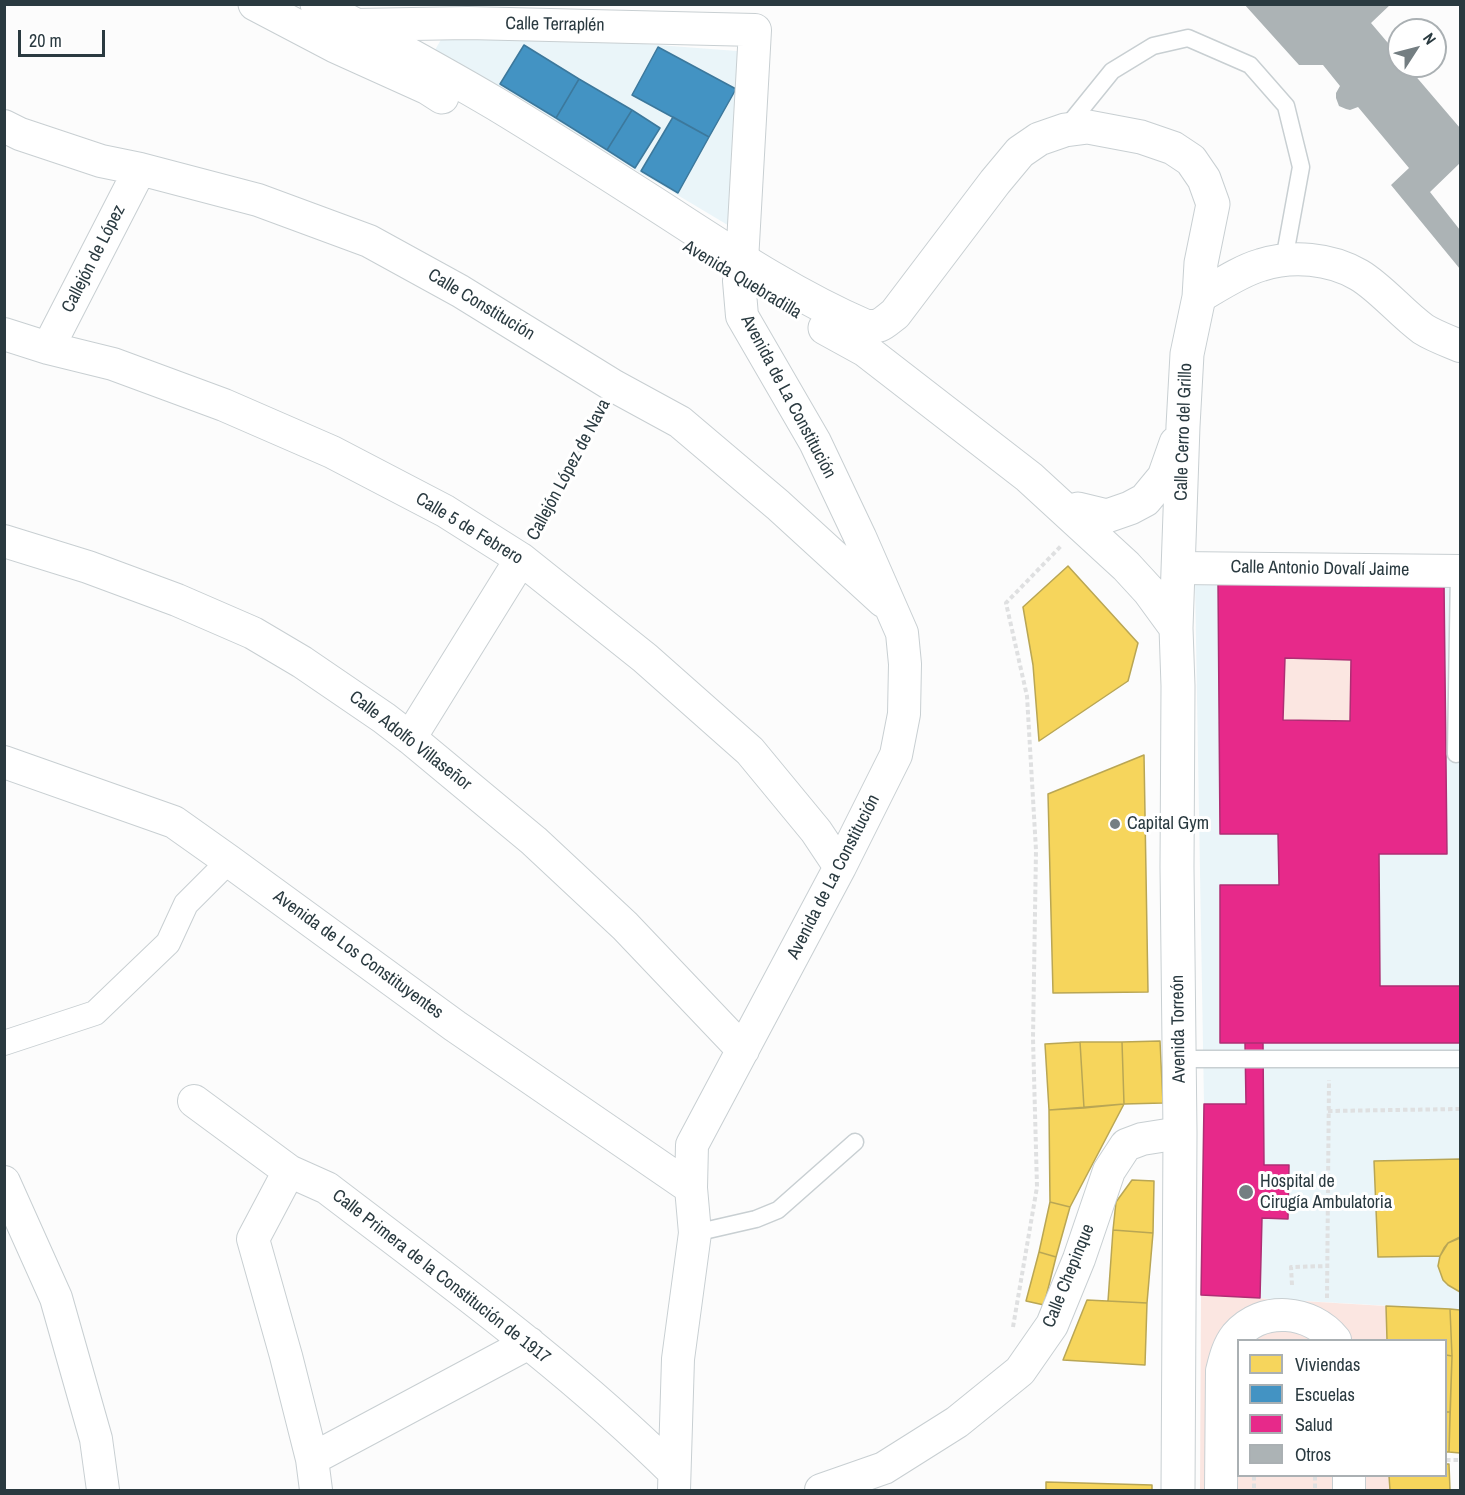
<!DOCTYPE html>
<meta charset="utf-8">
<style>
body{margin:0}
#map{position:relative;width:1465px;height:1495px;overflow:hidden;background:#fcfcfc;font-family:"Archivo Narrow",sans-serif}
canvas{display:block}
.frame{position:absolute;inset:0;border:6px solid #2a3a40;pointer-events:none}
.legend{position:absolute;left:1237px;top:1339px;width:210px;height:138px;box-sizing:border-box;background:#fff;border:2px solid #aab0b3;margin:0;padding:8px 10px;list-style:none;font-size:18px;color:#2a3a40}
.legend li{display:flex;align-items:center;gap:12px;height:30px}
.legend b{width:30px;border:2px solid #aab0b3}
.north{position:absolute;left:1387px;top:18px;width:60px;height:60px;box-sizing:border-box;background:#fff;border:2px solid #aab0b3;border-radius:50%;rotate:54deg;font-size:16px;font-weight:700;line-height:24px;text-align:center;color:#2a3a40}
.north::after{content:'';display:block;margin:auto;width:21px;height:27px;background:#747e82;clip-path:polygon(50% 0,100% 100%,50% 72%,0 100%)}
.scale{position:absolute;left:18px;top:30px;width:87px;height:27px;box-sizing:border-box;border:3px solid #2a3a40;border-top:0;padding-left:8px;font-size:18px;line-height:21px;white-space:nowrap;color:#2a3a40;-webkit-text-stroke:4px #fff;paint-order:stroke}
</style>
<div id="map">
<canvas width="1465" height="1495"></canvas>
<div class="frame"></div>
<ul class="legend">
<li><b style="height:16px;background:#f6d55c"></b>Viviendas</li>
<li><b style="height:16px;background:#4393c3"></b>Escuelas</li>
<li><b style="height:16px;background:#e7298a"></b>Salud</li>
<li><b style="height:16px;background:#acb3b5"></b>Otros</li>
</ul>
<div class="north">N</div>
<div class="scale">20 m</div>
</div>
<script>
const ctx = document.querySelector('canvas').getContext('2d');
ctx.lineJoin = 'round';
function fillPath(path, color) {
  ctx.fillStyle = color;
  ctx.fill(path, 'evenodd');
}
function strokePath(path, color, width, dash) {
  ctx.strokeStyle = color;
  ctx.lineWidth = width;
  ctx.lineCap = dash ? 'butt' : 'round';
  ctx.setLineDash(dash || []);
  ctx.stroke(path);
}
function write(font, color, halo, rows, align = 'center') {
  ctx.font = font + ' "Archivo Narrow",sans-serif';
  ctx.lineWidth = 6;
  ctx.setLineDash([]);
  ctx.textBaseline = 'middle';
  ctx.strokeStyle = halo;
  ctx.fillStyle = color;
  for (const [text, x, y, turn = 0] of rows) {
    ctx.save();
    ctx.translate(x, y);
    ctx.rotate((+turn || 0) * Math.PI / 180);
    ctx.textAlign = isNaN(turn) ? turn : align;
    if (halo) ctx.strokeText(text, 0, 0);
    ctx.fillText(text, 0, 0);
    ctx.restore();
  }
}
const built = new Path2D(`
 M 447,29 L 737,51 L 736,230 L 435,50 Z
 M 1195,582 L 1460,583 L 1460,1310 L 1201,1295 L 1204,1104 Z`);
const green = new Path2D(`
 M 1285,658 L 1351,660 L 1350,721 L 1283,720 Z
 M 1201,1295 L 1386,1306 L 1387,1340 L 1238,1340 L 1238,1476 L 1389,1476 L 1390,1490 L 1200,1490 Z`);
const homes = new Path2D(`
 M 1068,566 L 1138,643 L 1128,681 L 1039,741 L 1033,665 L 1023,607 Z
 M 1144,755 L 1148,992 L 1053,993 L 1048,794 Z
 M 1160,1041 L 1163,1103 L 1124,1104 L 1122,1042 Z
 M 1080,1042 L 1122,1042 L 1124,1104 L 1084,1108 Z
 M 1080,1042 L 1084,1108 L 1049,1110 L 1045,1044 Z
 M 1124,1104 L 1070,1207 L 1050,1202 L 1049,1110 Z
 M 1460,1159 L 1460,1237 L 1448,1243 L 1440,1256 L 1378,1257 L 1374,1161 Z
 M 1132,1180 L 1154,1181 L 1153,1233 L 1113,1230 L 1116,1202 Z
 M 1050,1202 L 1070,1207 L 1056,1257 L 1039,1252 Z
 M 1113,1230 L 1153,1233 L 1147,1303 L 1108,1301 Z
 M 1460,1238 L 1460,1237 L 1460,1292 L 1448,1285 L 1443,1280 L 1438,1266 L 1440,1256 L 1444,1248 L 1448,1243 Z
 M 1039,1252 L 1056,1257 L 1044,1305 L 1026,1301 Z
 M 1087,1300 L 1147,1303 L 1145,1365 L 1063,1360 Z
 M 1386,1306 L 1450,1309 L 1452,1356 L 1446,1355 L 1446,1340 L 1387,1340 Z
 M 1450,1309 L 1460,1310 L 1460,1453 L 1449,1452 L 1452,1356 Z
 M 1446,1355 L 1452,1356 L 1450,1412 L 1446,1412 Z
 M 1446,1412 L 1450,1412 L 1449,1452 L 1446,1452 Z
 M 1446,1464 L 1449,1464 L 1450,1490 L 1390,1490 L 1389,1476 L 1446,1476 Z
 M 1046,1482 L 1152,1485 L 1152,1490 L 1046,1490 Z`);
const schools = new Path2D(`
 M 524,45 L 579,79 L 556,118 L 500,84 Z
 M 658,47 L 736,89 L 709,137 L 632,95 Z
 M 579,79 L 632,110 L 607,150 L 556,118 Z
 M 632,110 L 660,128 L 635,168 L 607,150 Z
 M 673,117 L 709,137 L 678,193 L 641,171 Z`);
const health = new Path2D(`
 M 1218,582 L 1444,583 L 1447,854 L 1379,854 L 1380,986 L 1460,986 L 1460,1043 L 1220,1043 L 1220,885 L 1279,885 L 1278,834 L 1220,834 ZM 1285,658 L 1351,660 L 1350,721 L 1283,720 Z
 M 1245,1043 L 1263,1043 L 1264,1165 L 1289,1165 L 1288,1219 L 1262,1218 L 1260,1298 L 1201,1295 L 1204,1104 L 1246,1104 Z`);
const building = new Path2D(`
 M 1244,4 L 1391,4 L 1371,23 L 1399,56 L 1399,66 L 1407,66 L 1460,128 L 1460,163 L 1430,192 L 1460,230 L 1460,269 L 1391,185 L 1409,168 L 1358,107 L 1350,110 L 1346,109 L 1339,106 L 1336,98 L 1336,93 L 1340,86 L 1323,65 L 1299,65 Z`);
const path = new Path2D(`
 M 535,532 L 600,412
 M 1328,1111 L 1460,1109
 M 1292,1285 L 1291,1267 L 1327,1266
 M 1327,1298 L 1329,1080
 M 1013,1327 L 1037,1187 L 1033,1038 L 1036,850 L 1027,696 L 1006,603 L 1061,546
 M 1446,1460 L 1460,1460
 M 1254,1476 L 1254,1490
 M 1315,1476 L 1315,1490`);
const service = new Path2D(`
 M 1065,129 L 1112,71 L 1153,46 L 1188,38 L 1250,65 L 1286,106 L 1301,167 L 1284,260
 M 1456,754 L 1459,571
 M 1179,1059 L 1460,1059
 M 695,1233 L 756,1219 L 778,1210 L 855,1142`);
const pedestrian = new Path2D(`
 M 4,1043 L 95,1013 L 168,943 L 186,904 L 229,861`);
const minor = new Path2D(`
 M 355,25 L 468,23 L 755,30 L 742,261 L 739,281 L 742,316 L 815,442 L 860,537 L 902,633 L 905,664 L 904,714 L 896,755 L 840,867 L 692,1145 L 691,1188 L 695,1233 L 678,1359 L 674,1490
 M 4,126 L 20,134 L 101,161 L 140,169 L 258,200 L 369,241 L 460,291 L 614,386 L 680,422 L 778,505 L 883,601
 M 1199,297 C 1218,286 1240,271 1261,265 C 1292,255 1330,258 1359,275 C 1381,288 1401,313 1423,329 C 1434,336 1448,341 1460,346
 M 4,334 L 48,348 L 113,364 L 224,405 L 332,452 L 445,511 L 521,559 L 645,658 L 750,751 L 816,831 L 840,867
 M 48,348 L 140,169
 M 4,541 L 88,567 L 177,600 L 253,633 L 302,662 L 384,718 L 410,738 L 534,841 L 625,926 L 743,1050
 M 1179,568 L 1460,571
 M 410,738 L 521,559
 M 4,762 L 174,822 L 229,861 L 455,1026 L 691,1188
 M 194,1101 L 289,1171 L 327,1188 C 446,1279 568,1367 674,1472
 M 289,1171 L 253,1239 L 286,1356 L 312,1459 L 316,1490
 M 4,1182 L 56,1298 L 96,1439 L 103,1490
 M 312,1459 L 529,1343
 M 1349,1476 L 1349,1490
 M 821,1490 L 884,1468 L 957,1422 L 1020,1371 L 1052,1325 L 1079,1259 L 1109,1171 L 1126,1145 L 1142,1139 L 1180,1133
 M 1221,1490 L 1222,1371 C 1225,1359 1228,1346 1236,1336 C 1262,1305 1311,1310 1335,1340`);
const tertiary = new Path2D(`
 M 255,4 L 335,46 L 428,88 L 442,97
 M 317,4 C 377,37 437,69 496,104 C 544,133 591,163 638,193 C 712,240 784,291 865,326 C 881,328 883,323 895,314 L 995,182 L 1020,152 L 1039,139 L 1065,130 L 1088,127 L 1141,137 L 1173,148 L 1191,160 L 1204,179 L 1213,204 L 1201,263 L 1199,297 L 1187,354 L 1183,426 L 1176,628 L 1178,686 L 1177,867 L 1180,1133 L 1178,1490
 M 825,328 L 865,350 L 1029,477 L 1126,566 L 1149,591 L 1176,628
 M 1078,509 L 1107,516 L 1130,508 L 1145,500 L 1164,477 L 1176,443`);
const markers = [
 [1115,824,6,"#747e82"],
 [1246,1192,8,"#747e82"]
];
const streetNames = [
 ["Calle Terraplén",555,25,1],
 ["Callejón de López",94,259,-63],
 ["Avenida Quebradilla",742,280,31],
 ["Calle Constitución",481,305,31],
 ["Avenida de La Constitución",788,397,62],
 ["Calle Cerro del Grillo",1184,432,-88],
 ["Callejón López de Nava",569,470,-62],
 ["Calle 5 de Febrero",469,529,31],
 ["Calle Antonio Dovalí Jaime",1320,569,1],
 ["Calle Adolfo Villaseñor",410,741,38],
 ["Avenida de La Constitución",834,877,-63],
 ["Avenida de Los Constituyentes",358,955,36],
 ["Avenida Torreón",1179,1029,-91],
 ["Calle Chepinque",1069,1276,-68],
 ["Calle Primera de la Constitución de 1917",441,1277,38]
];
const poiNames = [
 ["Capital Gym",1127,824],
 ["Hospital de",1260,1182],
 ["Cirugía Ambulatoria",1260,1203]
];
fillPath(built, '#eaf5f9');
fillPath(green, '#fbe6e1');
fillPath(homes, '#f6d55c');
strokePath(homes, '#b9a654', 1.5);
fillPath(schools, '#4393c3');
strokePath(schools, '#3c789c', 1.5);
fillPath(health, '#e7298a');
strokePath(health, '#ae2e74', 1.5);
fillPath(building, '#acb3b5');
strokePath(service, '#c8cfd2', 19);
strokePath(pedestrian, '#c8cfd2', 26);
strokePath(minor, '#c8cfd2', 34);
strokePath(tertiary, '#c8cfd2', 35);
strokePath(path, '#dfe0e1', 4, [4.5, 3]);
strokePath(service, '#fff', 16);
strokePath(pedestrian, '#fff', 24);
strokePath(minor, '#fff', 32);
strokePath(tertiary, '#fff', 33);
for (const [x, y, r, color] of markers) {
  const dot = new Path2D();
  dot.arc(x, y, r, 0, 2 * Math.PI);
  ctx.fillStyle = color;
  ctx.fill(dot);
  strokePath(dot, '#fff', 2);
}
write('18px', '#2a3a40', '#fff', streetNames);
write('18px', '#2a3a40', '#fff', poiNames, 'left');
</script>
